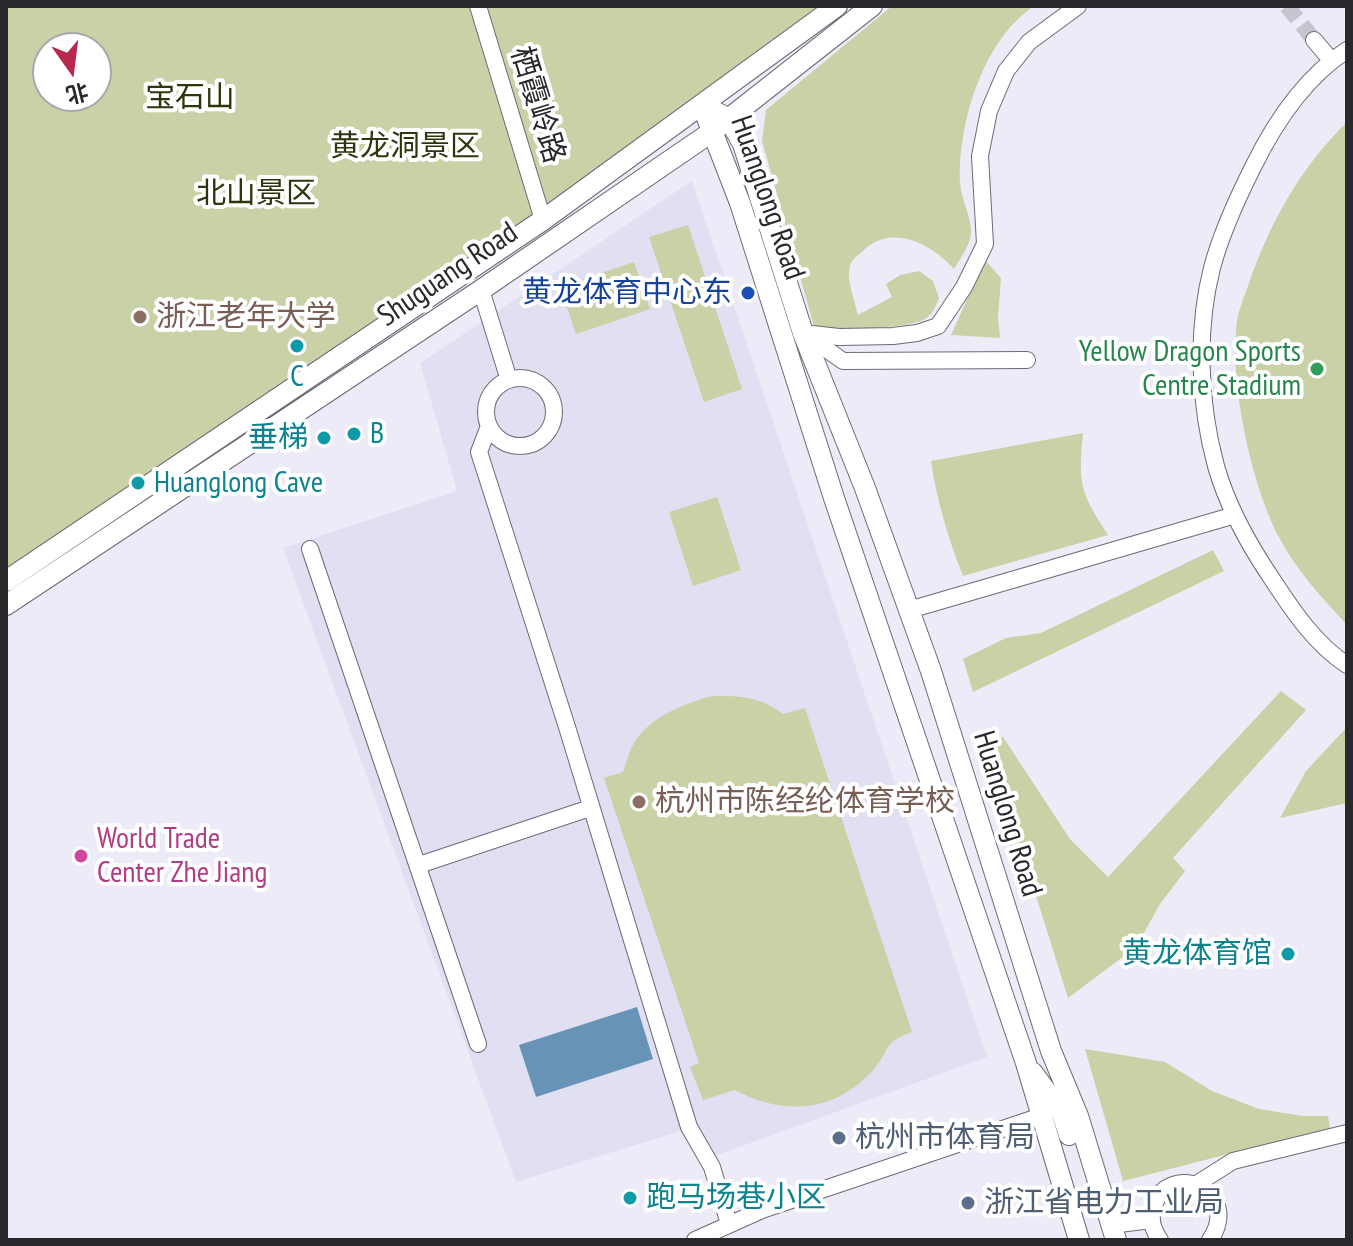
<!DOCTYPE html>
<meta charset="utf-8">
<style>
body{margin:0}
#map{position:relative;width:1353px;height:1246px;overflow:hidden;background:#edebf8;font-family:"PT Sans Narrow","Noto Sans SC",sans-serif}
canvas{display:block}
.frame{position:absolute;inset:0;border:8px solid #29292d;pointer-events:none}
.north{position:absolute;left:32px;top:32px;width:80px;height:80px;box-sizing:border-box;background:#fff;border:2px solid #a9a9ab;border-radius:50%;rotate:166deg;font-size:22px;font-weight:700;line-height:32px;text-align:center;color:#29292d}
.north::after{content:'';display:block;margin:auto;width:28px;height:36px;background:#b9284d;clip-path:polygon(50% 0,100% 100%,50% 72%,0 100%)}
</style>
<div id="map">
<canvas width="1353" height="1246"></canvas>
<div class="frame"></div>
<div class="north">北</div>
</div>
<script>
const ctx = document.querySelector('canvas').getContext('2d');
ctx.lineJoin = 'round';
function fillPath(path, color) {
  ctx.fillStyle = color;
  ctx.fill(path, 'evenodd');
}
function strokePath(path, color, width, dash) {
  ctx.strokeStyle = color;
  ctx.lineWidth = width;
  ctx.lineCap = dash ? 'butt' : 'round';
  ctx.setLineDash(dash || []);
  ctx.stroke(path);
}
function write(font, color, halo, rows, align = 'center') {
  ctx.font = font + ' "PT Sans Narrow","Noto Sans SC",sans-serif';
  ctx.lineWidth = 8;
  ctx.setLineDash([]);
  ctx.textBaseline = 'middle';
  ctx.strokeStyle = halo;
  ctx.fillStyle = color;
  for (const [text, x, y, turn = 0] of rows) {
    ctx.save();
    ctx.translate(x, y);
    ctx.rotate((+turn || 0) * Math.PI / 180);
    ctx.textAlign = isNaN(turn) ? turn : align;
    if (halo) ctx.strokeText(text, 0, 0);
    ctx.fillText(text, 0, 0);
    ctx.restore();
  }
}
const built = new Path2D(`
 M 692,181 L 987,1057 L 709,1158 L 697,1126 L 516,1182 L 283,548 L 457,491 L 420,363 Z`);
const green = new Path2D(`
 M 6,6 L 851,6 L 631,169 L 6,592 ZM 48,48 L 96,48 L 96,96 L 48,96 Z
 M 892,6 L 1034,6 C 983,40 958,123 960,182 C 961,199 970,214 971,230 C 972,243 960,259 954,269 C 933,246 896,224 866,248 C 860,254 852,258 850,266 C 846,280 855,301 858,315 L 892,297 L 886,284 L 900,275 L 919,271 L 933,281 L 939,298 C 936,306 933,314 925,319 C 905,330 840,328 815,330 L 762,141 L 766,110 Z
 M 1347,122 L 1347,625 C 1323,599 1296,570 1280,539 C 1251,485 1229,381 1237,321 C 1239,309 1244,297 1248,286 C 1269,224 1300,168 1347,122 Z
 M 688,225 L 742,389 L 704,402 L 649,237 Z
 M 985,260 L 1001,278 L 998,318 L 1000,338 L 951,335 Z
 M 634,262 L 650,309 L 576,334 L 560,287 Z
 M 1083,433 C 1078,484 1080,492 1108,535 L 963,576 C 948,538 937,501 931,461 Z
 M 717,497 L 741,570 L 693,586 L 669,512 Z
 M 1213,550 L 1224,571 L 973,692 L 963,659 L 1006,638 L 1041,633 Z
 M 1281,691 L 1306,710 L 1173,858 L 1185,871 L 1160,904 L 1136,947 L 1068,998 L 988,742 L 1003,737 L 1070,839 L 1108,877 Z
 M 712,696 C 742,696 758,696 783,714 L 805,708 L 912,1032 C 882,1043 891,1049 873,1070 C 835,1113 783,1116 735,1090 L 703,1100 L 690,1067 L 699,1063 L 604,778 L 623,772 C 626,764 628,755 632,747 C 646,718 683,704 712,696 Z
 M 1347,727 L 1347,803 L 1280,818 L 1306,771 Z
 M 1085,1049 L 1165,1062 L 1212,1091 L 1259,1109 L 1303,1116 L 1328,1116 L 1330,1128 L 1123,1181 Z`);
const water = new Path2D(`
 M 637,1007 L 653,1059 L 536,1097 L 519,1045 Z`);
const minorTunnel = new Path2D(`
 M 1287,6 L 1314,40`);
const minor = new Path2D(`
 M 478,6 L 543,220
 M 1314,40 L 1331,60
 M 1347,50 C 1304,78 1275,122 1253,167 C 1237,199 1221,233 1212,268 C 1196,330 1199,404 1216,466 C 1227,505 1249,545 1272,579 C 1293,611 1315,644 1347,665
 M 481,290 L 509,380
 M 803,333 L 839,337 L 893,336 L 917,333 L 938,326 L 964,287 L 985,244 L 980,156 L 989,111 L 1006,71 L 1029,42 L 1078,6
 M 805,334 L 843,361 L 1027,360
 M486 412a34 34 0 1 1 68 0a34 34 0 1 1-68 0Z
 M 489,426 L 479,452 L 567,727 L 689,1127 L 712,1167 L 729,1224
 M 310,549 L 478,1044
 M 909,610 L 1235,515
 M 419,865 L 590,808
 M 1195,1185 L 1233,1161 L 1347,1133
 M 1111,1225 L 1151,1220
 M 695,1240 L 762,1210 L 1041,1116
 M 1160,1240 C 1152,1229 1149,1218 1154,1205 C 1170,1160 1243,1191 1210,1240`);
const major = new Path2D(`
 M 702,105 L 729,119 L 743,144 L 803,333 L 865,488 L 931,671 L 1051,1051 L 1078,1116 L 1116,1240
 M 702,105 L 740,203 L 834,498 L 1026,1063 L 1079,1240
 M 6,581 L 543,220 L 837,6
 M 6,605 L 481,290 L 713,131 L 872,6
 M 1033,1073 L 1062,1113 L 1069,1135`);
const markers = [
 [748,293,8,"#1a4fb4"],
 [140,317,8,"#8d6e63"],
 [297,346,8,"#0f9aa8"],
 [1317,369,8,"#2e9e5b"],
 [354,434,8,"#0f9aa8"],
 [324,438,8,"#0f9aa8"],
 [138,483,8,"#0f9aa8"],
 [639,802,8,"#8d6e63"],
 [81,856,8,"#d1479c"],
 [1288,954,8,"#0f9aa8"],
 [839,1138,8,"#5c6f8a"],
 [630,1198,8,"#0f9aa8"],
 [968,1203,8,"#5c6f8a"]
];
const parkNames = [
 ["宝石山",190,98],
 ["黄龙洞景区",405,147],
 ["北山景区",256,194]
];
const streetNames = [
 ["栖霞岭路",537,105,73],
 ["Huanglong Road",767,198,71],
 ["Shuguang Road",448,275,-34],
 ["Huanglong Road",1007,814,73]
];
const transitNames = [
 ["黄龙体育中心东",732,293]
];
const educationNames = [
 ["浙江老年大学",156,317],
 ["杭州市陈经纶体育学校",655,802]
];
const leisureNames = [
 ["Yellow Dragon Sports",1301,352],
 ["Centre Stadium",1301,386]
];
const cultureNames = [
 ["C",297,377,"center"],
 ["B",370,434],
 ["垂梯",308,438,"right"],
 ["Huanglong Cave",154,483],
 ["黄龙体育馆",1272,954,"right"],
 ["跑马场巷小区",646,1198]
];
const hotelNames = [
 ["World Trade",97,839],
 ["Center Zhe Jiang",97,873]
];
const serviceNames = [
 ["杭州市体育局",855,1138],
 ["浙江省电力工业局",984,1203]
];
fillPath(built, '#e1dff2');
fillPath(green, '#c9d1a6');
fillPath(water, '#6793b6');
strokePath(minorTunnel, '#c6c4cf', 16, [16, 8]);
strokePath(minor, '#6c6a75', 18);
strokePath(major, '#6c6a75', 22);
strokePath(minor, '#fff', 16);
strokePath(major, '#fff', 20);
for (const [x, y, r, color] of markers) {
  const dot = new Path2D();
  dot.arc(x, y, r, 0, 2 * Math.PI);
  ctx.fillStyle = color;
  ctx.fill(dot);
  strokePath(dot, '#fff', 3);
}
write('30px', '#2f350c', '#fff', parkNames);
write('30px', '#29292d', '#fff', streetNames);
write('30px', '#164399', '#fff', transitNames, 'right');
write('30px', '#785e54', '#fff', educationNames, 'left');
write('30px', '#27864d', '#fff', leisureNames, 'right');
write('30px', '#0d838f', '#fff', cultureNames, 'left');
write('30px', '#b23c85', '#fff', hotelNames, 'left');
write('30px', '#4e5e75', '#fff', serviceNames, 'left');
</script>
